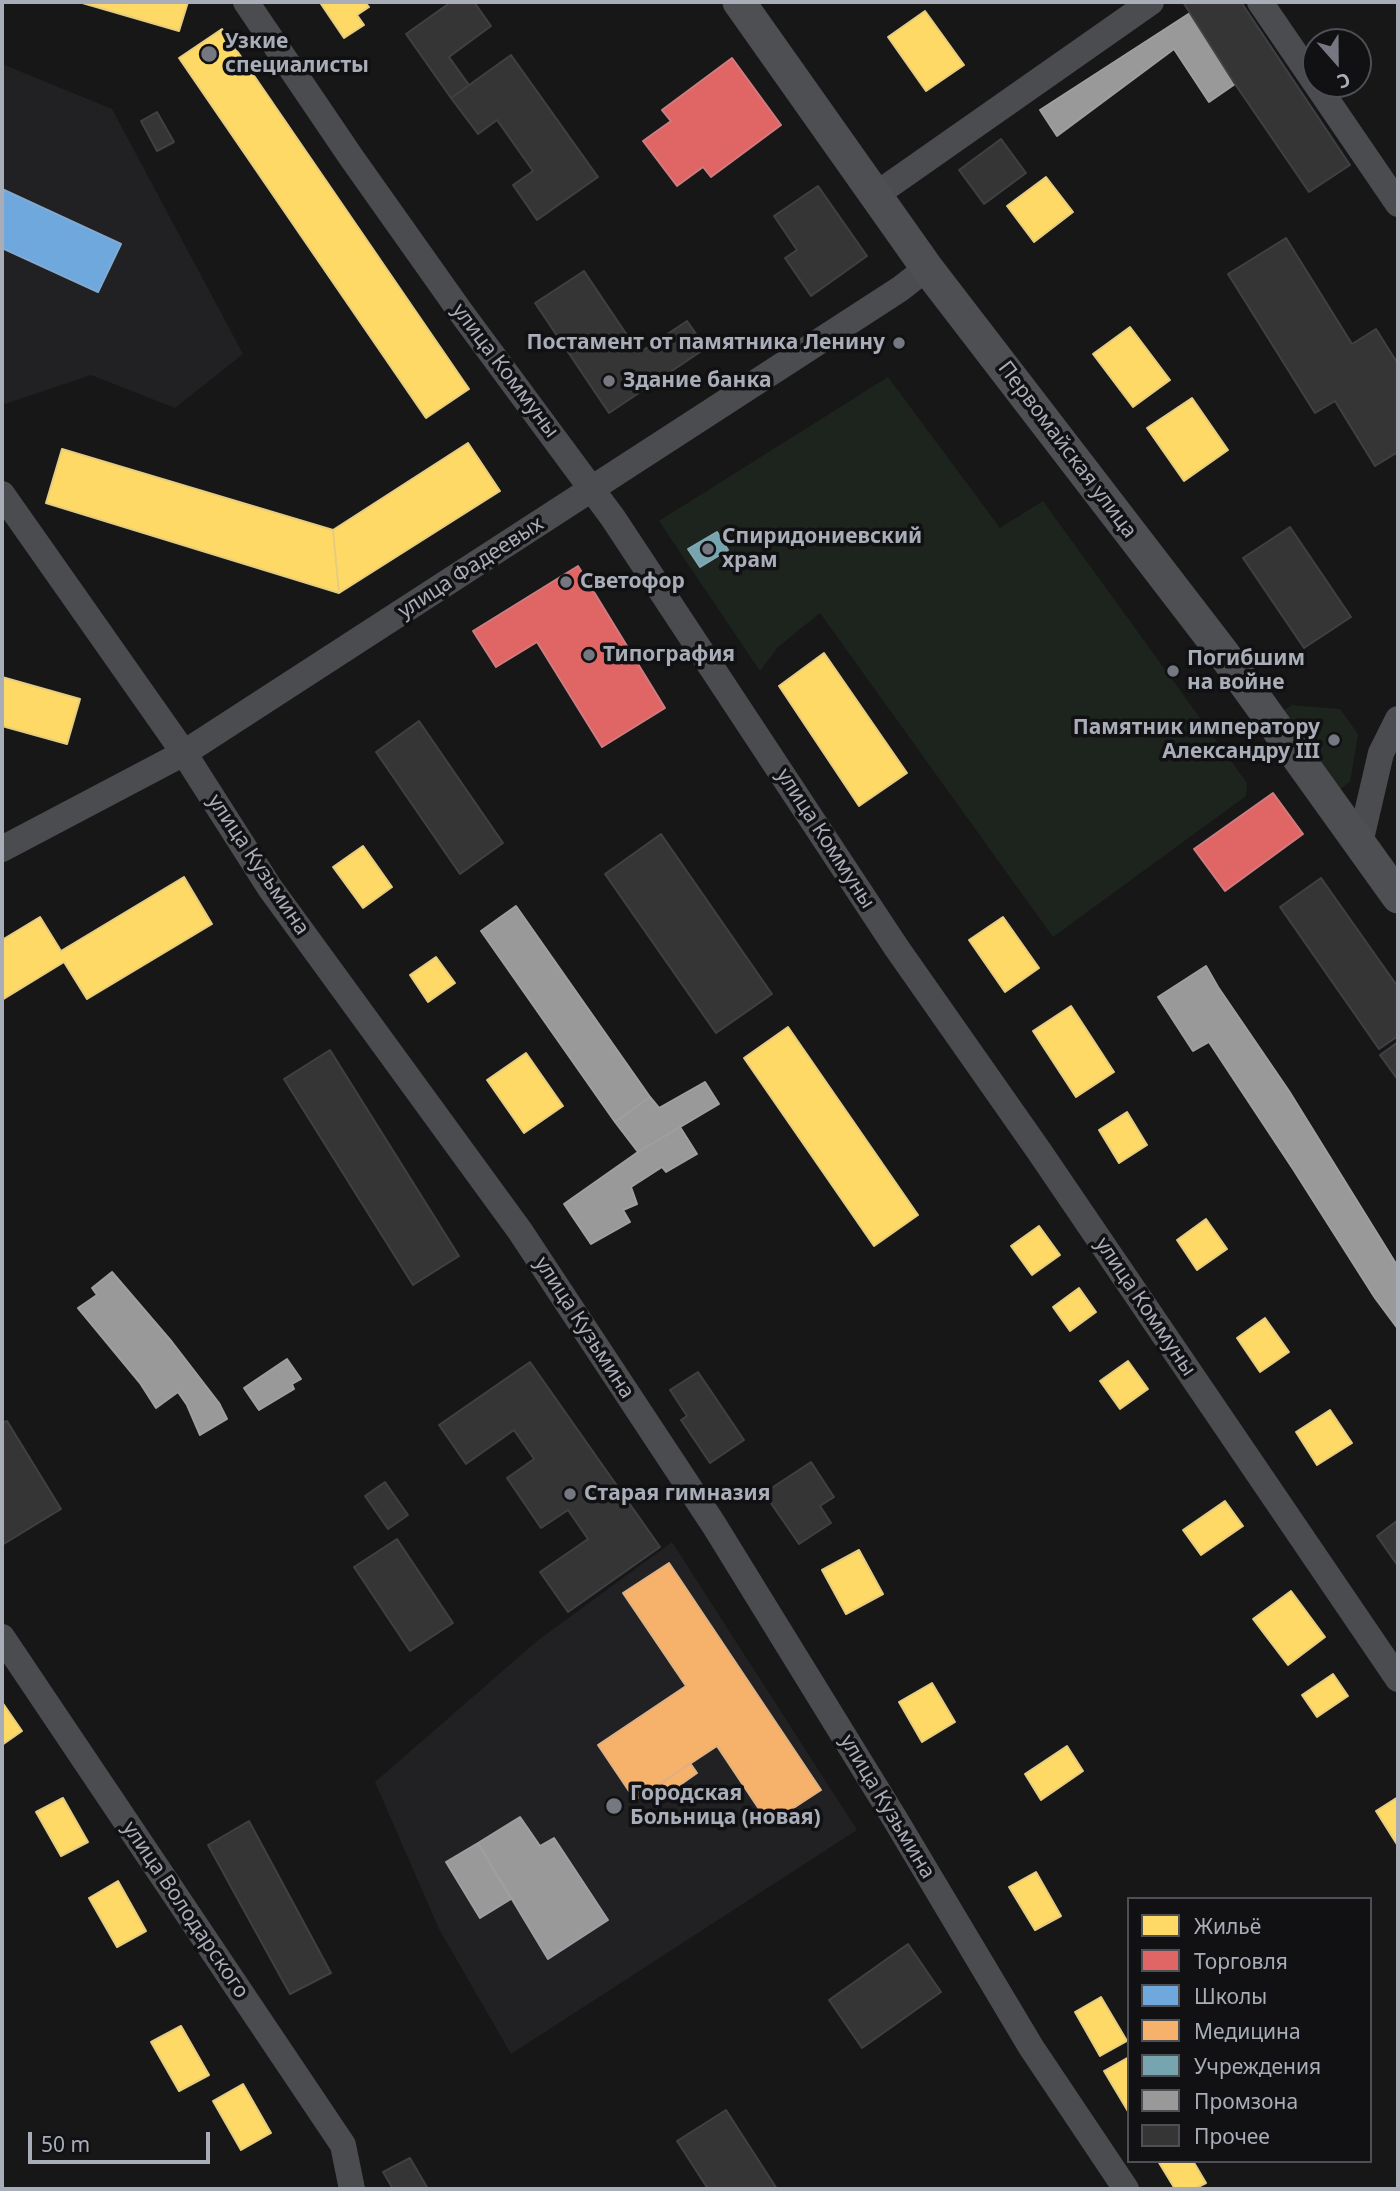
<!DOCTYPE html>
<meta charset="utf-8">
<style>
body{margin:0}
#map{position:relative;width:1400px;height:2191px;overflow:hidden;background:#171717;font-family:"Noto Sans",sans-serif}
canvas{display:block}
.frame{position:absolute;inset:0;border:4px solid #a8adb8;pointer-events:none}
.legend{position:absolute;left:1127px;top:1897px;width:245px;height:266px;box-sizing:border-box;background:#111113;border:2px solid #4d4f55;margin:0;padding:9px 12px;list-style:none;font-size:21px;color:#a8adb8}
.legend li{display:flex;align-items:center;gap:14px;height:35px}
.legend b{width:35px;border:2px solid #4d4f55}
.north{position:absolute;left:1302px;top:28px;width:70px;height:70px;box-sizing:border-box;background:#111113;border:2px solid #4d4f55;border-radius:50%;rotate:159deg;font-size:19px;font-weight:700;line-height:28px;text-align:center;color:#a8adb8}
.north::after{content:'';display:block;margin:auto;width:24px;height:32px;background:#757880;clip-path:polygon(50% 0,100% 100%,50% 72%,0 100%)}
.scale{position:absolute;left:28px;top:2132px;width:182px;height:32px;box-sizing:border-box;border:4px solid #a8adb8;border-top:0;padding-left:9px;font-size:21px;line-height:24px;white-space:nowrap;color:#a8adb8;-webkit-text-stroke:5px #111113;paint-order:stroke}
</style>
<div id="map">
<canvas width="1400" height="2191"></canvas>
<div class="frame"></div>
<ul class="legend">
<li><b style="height:19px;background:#ffd966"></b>Жильё</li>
<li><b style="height:19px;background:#e06666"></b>Торговля</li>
<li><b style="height:19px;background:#6fa8dc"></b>Школы</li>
<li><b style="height:19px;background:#f6b26b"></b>Медицина</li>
<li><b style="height:19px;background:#76a5af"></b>Учреждения</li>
<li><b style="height:19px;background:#999"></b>Промзона</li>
<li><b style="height:19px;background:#353536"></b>Прочее</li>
</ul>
<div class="north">С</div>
<div class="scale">50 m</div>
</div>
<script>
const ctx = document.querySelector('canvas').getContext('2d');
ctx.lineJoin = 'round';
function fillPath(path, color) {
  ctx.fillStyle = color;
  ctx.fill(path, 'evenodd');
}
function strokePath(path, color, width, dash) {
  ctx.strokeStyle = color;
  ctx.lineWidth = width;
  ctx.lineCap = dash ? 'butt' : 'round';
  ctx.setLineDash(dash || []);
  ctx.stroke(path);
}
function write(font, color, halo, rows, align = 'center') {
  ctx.font = font + ' "Noto Sans",sans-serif';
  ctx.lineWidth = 7;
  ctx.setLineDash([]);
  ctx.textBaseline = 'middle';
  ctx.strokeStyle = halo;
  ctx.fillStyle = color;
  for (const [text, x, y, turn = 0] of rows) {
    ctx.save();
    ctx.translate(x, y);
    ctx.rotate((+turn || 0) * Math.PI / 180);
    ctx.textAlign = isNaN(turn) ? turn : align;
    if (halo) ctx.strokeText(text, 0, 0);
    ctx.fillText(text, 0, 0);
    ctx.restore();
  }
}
const built = new Path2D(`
 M 2,64 L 112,109 L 243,354 L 175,408 L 91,375 L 2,405 Z
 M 672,1542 L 857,1830 L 511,2054 L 439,1929 L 375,1782 L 537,1641 Z`);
const green = new Path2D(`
 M 888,377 L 1000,528 L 1043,501 L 1247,783 L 1246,796 L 1053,937 L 820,613 L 778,647 L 760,671 L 659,521 Z
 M 1292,705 L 1340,709 L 1358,734 L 1350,782 L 1339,790 L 1281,712 Z`);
const homes = new Path2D(`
 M 79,2 L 188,2 L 179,31 Z
 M 325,2 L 365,2 L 369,7 L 357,15 L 364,25 L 344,38 L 321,4 Z
 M 925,11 L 964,65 L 926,91 L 888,37 Z
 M 222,29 L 469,389 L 426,418 L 179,58 Z
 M 1046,177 L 1073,212 L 1034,242 L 1007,206 Z
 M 1130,327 L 1170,380 L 1133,407 L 1093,354 Z
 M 1192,398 L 1228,450 L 1184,481 L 1147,428 Z
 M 468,443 L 500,491 L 339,593 L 333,530 Z
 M 62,449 L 333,530 L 339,593 L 46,503 Z
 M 824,653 L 907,773 L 859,806 L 779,686 Z
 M 2,677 L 80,699 L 67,744 L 2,726 Z
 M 363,846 L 392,887 L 363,908 L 333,867 Z
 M 184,877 L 212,924 L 87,999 L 64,962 L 2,1000 L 2,940 L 40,917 L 61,951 Z
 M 1003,917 L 1039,968 L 1005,992 L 969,940 Z
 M 436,957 L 455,983 L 428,1002 L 410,975 Z
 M 1071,1006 L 1114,1072 L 1076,1097 L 1033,1031 Z
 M 788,1027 L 918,1215 L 874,1246 L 744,1058 Z
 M 526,1053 L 563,1106 L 524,1133 L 487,1080 Z
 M 1127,1112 L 1147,1145 L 1119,1163 L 1099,1130 Z
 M 1206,1219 L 1227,1249 L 1197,1270 L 1177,1240 Z
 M 1039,1226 L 1060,1255 L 1032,1275 L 1011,1246 Z
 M 1079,1288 L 1096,1312 L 1070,1331 L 1053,1307 Z
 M 1265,1318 L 1289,1352 L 1260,1372 L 1237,1338 Z
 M 1128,1361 L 1148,1389 L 1120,1409 L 1100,1381 Z
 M 1330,1410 L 1352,1443 L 1317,1465 L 1296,1432 Z
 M 1225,1501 L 1243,1526 L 1201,1555 L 1183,1530 Z
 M 859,1550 L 883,1594 L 846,1614 L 822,1570 Z
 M 1291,1591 L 1325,1637 L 1288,1665 L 1253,1619 Z
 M 1333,1674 L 1348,1696 L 1317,1717 L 1302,1695 Z
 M 932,1683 L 955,1722 L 922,1742 L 899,1702 Z
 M 2,1702 L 22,1731 L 2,1745 Z
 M 1067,1746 L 1083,1771 L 1041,1800 L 1025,1774 Z
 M 1398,1797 L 1398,1846 L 1376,1811 Z
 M 63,1798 L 88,1842 L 61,1856 L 36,1812 Z
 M 1036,1872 L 1061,1916 L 1035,1930 L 1009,1887 Z
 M 118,1881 L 146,1931 L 117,1947 L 89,1898 Z
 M 1101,1997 L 1127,2041 L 1100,2056 L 1075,2012 Z
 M 181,2026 L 209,2075 L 179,2091 L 151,2042 Z
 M 1129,2057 L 1129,2113 L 1104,2071 Z
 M 243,2084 L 271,2133 L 241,2150 L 213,2101 Z
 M 1158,2161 L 1193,2161 L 1206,2183 L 1194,2189 L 1175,2189 Z`);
const shops = new Path2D(`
 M 732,58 L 781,125 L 711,177 L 703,167 L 677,186 L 643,141 L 671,121 L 662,110 Z
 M 578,566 L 665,708 L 602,747 L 537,642 L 496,667 L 473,631 Z
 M 1273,793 L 1303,834 L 1225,891 L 1194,849 Z`);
const schools = new Path2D(`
 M 2,189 L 121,244 L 98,292 L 2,248 Z`);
const health = new Path2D(`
 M 669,1563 L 821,1790 L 769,1824 L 717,1746 L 635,1800 L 598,1745 L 686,1686 L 623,1593 Z
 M 690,1763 L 697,1773 L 663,1797 L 657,1787 Z`);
const public = new Path2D(`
 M 717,532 L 728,550 L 700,567 L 688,549 Z`);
const industry = new Path2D(`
 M 1190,13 L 1235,84 L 1209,102 L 1174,49 L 1057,136 L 1040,110 Z
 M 516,906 L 650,1097 L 615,1122 L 481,931 Z
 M 1206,966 L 1218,987 L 1289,1091 L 1398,1267 L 1398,1329 L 1375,1298 L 1293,1169 L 1209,1042 L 1193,1051 L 1158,997 Z
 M 705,1082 L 719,1104 L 638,1152 L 615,1122 L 650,1097 L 659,1108 Z
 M 680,1127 L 697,1154 L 666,1172 L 662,1167 L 631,1187 L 637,1204 L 623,1210 L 630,1222 L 591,1244 L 564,1204 L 638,1152 Z
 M 112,1272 L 172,1342 L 219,1403 L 227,1419 L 200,1435 L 187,1405 L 178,1392 L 156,1408 L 140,1383 L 78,1308 L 97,1295 L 92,1288 Z
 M 287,1359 L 301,1379 L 292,1384 L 294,1389 L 259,1410 L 244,1388 Z
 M 520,1817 L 540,1846 L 554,1838 L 608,1920 L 548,1959 L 478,1843 Z
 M 478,1843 L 511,1899 L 480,1918 L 446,1862 Z`);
const building = new Path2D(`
 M 451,2 L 474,2 L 491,26 L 449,57 L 469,85 L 451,98 L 406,34 Z
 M 1183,2 L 1241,2 L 1350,165 L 1309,192 L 1235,84 Z
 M 511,55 L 598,177 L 537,220 L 513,185 L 533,171 L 497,120 L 478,134 L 451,98 Z
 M 157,112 L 174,142 L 157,151 L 141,121 Z
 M 1001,139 L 1026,173 L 984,204 L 959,170 Z
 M 818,186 L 867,256 L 811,296 L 785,258 L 797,250 L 774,216 Z
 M 1286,238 L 1352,344 L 1376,329 L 1398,364 L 1398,452 L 1375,466 L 1335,401 L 1315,413 L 1228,274 Z
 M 584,271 L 639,353 L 687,321 L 706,348 L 609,413 L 535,303 Z
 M 1290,527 L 1351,617 L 1304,648 L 1243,558 Z
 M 419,721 L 503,843 L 460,874 L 376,752 Z
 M 661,834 L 772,994 L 716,1033 L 605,874 Z
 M 1321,878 L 1398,987 L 1398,1036 L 1379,1049 L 1280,907 Z
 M 1398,1042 L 1398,1080 L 1380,1055 Z
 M 330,1050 L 459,1256 L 413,1285 L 284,1079 Z
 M 530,1362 L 660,1547 L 568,1612 L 540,1572 L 588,1539 L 568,1510 L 541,1528 L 507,1478 L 534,1459 L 514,1430 L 466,1464 L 439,1425 Z
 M 698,1372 L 744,1440 L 710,1463 L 681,1420 L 687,1416 L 670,1390 Z
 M 7,1421 L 61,1509 L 2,1545 L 2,1423 Z
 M 811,1462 L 834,1497 L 820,1506 L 831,1523 L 799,1544 L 764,1493 Z
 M 385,1482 L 408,1515 L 388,1529 L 365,1496 Z
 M 1398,1520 L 1398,1566 L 1377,1536 Z
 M 397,1539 L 453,1623 L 410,1651 L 354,1567 Z
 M 249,1821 L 331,1973 L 290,1994 L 208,1845 Z
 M 908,1944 L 941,1992 L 862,2048 L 829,2000 Z
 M 726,2110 L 777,2189 L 708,2189 L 677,2141 Z
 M 410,2158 L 428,2189 L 393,2189 L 383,2172 Z`);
const minor = new Path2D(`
 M 246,2 L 351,157 L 460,311 L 613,518 L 896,947 L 1039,1151 L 1398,1679
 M 1260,2 L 1398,204
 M 877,194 L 1151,2
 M 2,494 L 184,753 L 270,888 L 520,1231 L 714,1525 L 895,1819 L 1031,2047 L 1126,2189
 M 1360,843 L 1381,753 L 1398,719
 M 2,849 L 184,753 L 900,289 L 927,268
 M 2,1637 L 343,2145 L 352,2189`);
const major = new Path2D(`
 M 739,2 L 927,268 L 1223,653 L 1398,897`);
const markers = [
 [209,54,9,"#757880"],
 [899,343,7,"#757880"],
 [609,381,7,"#757880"],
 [708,549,7,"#757880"],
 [566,582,7,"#757880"],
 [589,655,7,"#757880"],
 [1173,671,7,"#757880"],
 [1334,740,7,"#757880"],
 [570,1494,7,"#757880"],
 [614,1806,9,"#757880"]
];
const poiNames = [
 ["Узкие",225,42],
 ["специалисты",225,66],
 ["Постамент от памятника Ленину",885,343,"right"],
 ["Здание банка",623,381],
 ["Спиридониевский",722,537],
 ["храм",722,561],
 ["Светофор",580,582],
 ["Типография",603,655],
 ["Погибшим",1187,659],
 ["на войне",1187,683],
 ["Памятник императору",1320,728,"right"],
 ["Александру III",1320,752,"right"],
 ["Старая гимназия",584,1494],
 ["Городская",630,1794],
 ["Больница (новая)",630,1818]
];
const streetNames = [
 ["улица Коммуны",505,371,53],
 ["Первомайская улица",1067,450,53],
 ["улица Фадеевых",471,568,-33],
 ["улица Коммуны",825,839,57],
 ["улица Кузьмина",258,865,56],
 ["улица Коммуны",1145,1307,56],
 ["улица Кузьмина",584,1328,57],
 ["улица Кузьмина",887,1807,59],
 ["улица Володарского",185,1910,56]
];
fillPath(built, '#212123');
fillPath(green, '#1d241e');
fillPath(homes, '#ffd966');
strokePath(homes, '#e5cc7f', 2);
fillPath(shops, '#e06666');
strokePath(shops, '#cf7b7f', 2);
fillPath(schools, '#6fa8dc');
strokePath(schools, '#80aad1', 2);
fillPath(health, '#f6b26b');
strokePath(health, '#dfb082', 2);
fillPath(public, '#76a5af');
strokePath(public, '#85a7b2', 2);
fillPath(industry, '#999');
strokePath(industry, '#9e9fa2', 2);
fillPath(building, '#353536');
strokePath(building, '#3f4043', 2);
strokePath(minor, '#4b4c50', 26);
strokePath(major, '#4d4f52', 33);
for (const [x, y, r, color] of markers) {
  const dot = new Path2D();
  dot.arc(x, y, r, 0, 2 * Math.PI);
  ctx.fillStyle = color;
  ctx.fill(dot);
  strokePath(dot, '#111113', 2.5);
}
write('bold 21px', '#a8adb8', '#111113', poiNames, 'left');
write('21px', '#a8adb8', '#111113', streetNames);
</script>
